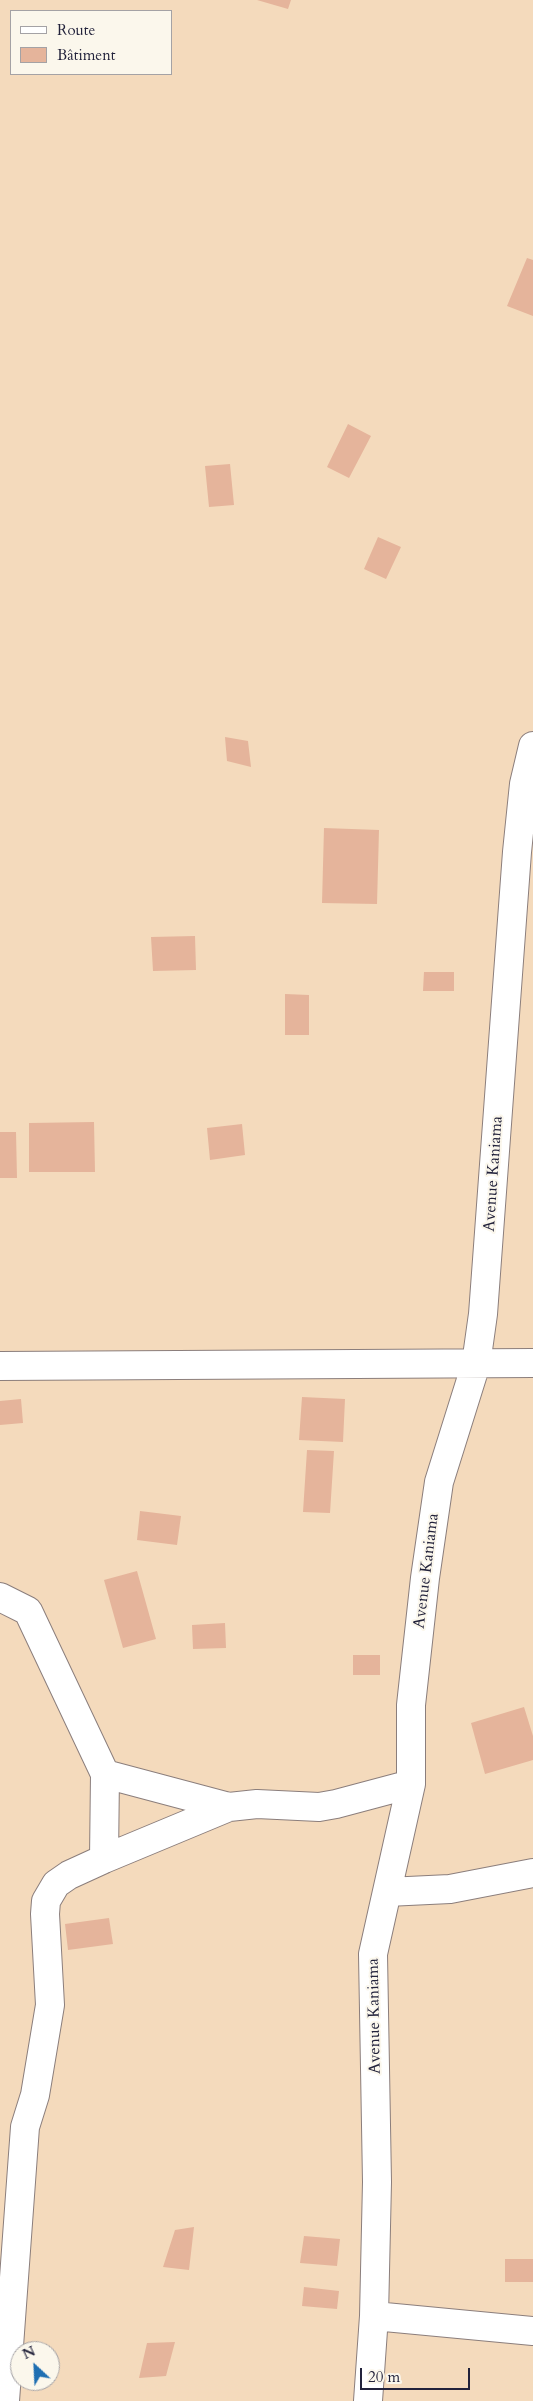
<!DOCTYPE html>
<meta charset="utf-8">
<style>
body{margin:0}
#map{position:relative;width:533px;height:2401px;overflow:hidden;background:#f4dabc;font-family:Cardo,serif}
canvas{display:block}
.legend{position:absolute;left:10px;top:10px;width:162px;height:65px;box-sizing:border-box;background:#fbf7ec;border:1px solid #a4a2a5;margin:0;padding:6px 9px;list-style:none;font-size:15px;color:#22223b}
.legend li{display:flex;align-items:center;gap:10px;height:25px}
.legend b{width:25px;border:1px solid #a4a2a5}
.north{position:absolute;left:10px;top:2341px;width:50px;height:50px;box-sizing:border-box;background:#fbf7ec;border:1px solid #a4a2a5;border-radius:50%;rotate:335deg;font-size:14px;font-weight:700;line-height:20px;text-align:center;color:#22223b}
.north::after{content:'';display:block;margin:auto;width:18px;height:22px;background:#1f6fb2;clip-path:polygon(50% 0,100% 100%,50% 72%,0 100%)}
.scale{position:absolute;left:360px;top:2368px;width:110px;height:22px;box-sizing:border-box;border:2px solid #22223b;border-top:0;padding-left:6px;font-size:15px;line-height:18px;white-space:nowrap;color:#22223b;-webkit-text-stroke:4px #fbf7ec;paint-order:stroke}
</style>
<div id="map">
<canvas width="533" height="2401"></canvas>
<ul class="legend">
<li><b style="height:6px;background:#fff"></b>Route</li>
<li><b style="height:14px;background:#e5b49b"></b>Bâtiment</li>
</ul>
<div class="north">N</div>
<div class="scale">20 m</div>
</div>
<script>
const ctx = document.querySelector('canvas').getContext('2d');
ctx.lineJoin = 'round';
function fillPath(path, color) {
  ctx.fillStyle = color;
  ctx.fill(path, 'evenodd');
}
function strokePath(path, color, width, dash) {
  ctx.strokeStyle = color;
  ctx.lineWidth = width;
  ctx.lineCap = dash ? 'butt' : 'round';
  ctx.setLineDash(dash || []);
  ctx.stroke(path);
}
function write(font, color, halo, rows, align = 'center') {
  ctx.font = font + ' Cardo,serif';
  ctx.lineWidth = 4;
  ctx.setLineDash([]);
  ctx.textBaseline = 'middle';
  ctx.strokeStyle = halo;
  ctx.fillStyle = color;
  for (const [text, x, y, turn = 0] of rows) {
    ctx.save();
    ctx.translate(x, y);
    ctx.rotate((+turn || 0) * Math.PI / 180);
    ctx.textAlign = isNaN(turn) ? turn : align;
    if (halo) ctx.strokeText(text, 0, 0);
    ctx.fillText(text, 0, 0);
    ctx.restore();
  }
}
const building = new Path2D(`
 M 257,0 L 291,0 L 288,9 Z
 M 527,258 L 533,260 L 533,316 L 507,306 Z
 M 348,424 L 371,436 L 349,478 L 327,467 Z
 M 230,464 L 234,505 L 209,507 L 205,466 Z
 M 378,537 L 401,547 L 386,579 L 364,569 Z
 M 225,737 L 248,741 L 251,767 L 227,761 Z
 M 324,828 L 379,830 L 377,904 L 322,903 Z
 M 195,936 L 196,970 L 153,971 L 151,937 Z
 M 424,972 L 454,972 L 454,991 L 423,991 Z
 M 285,994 L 309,995 L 309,1035 L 285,1035 Z
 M 94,1122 L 95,1172 L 29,1172 L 29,1123 Z
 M 242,1124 L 245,1155 L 210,1160 L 207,1128 Z
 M 0,1132 L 16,1132 L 17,1178 L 0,1178 Z
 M 302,1397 L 345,1399 L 343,1442 L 299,1440 Z
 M 21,1399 L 23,1423 L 0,1425 L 0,1401 Z
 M 307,1450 L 334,1451 L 330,1513 L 303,1512 Z
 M 140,1511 L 181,1516 L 177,1545 L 137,1540 Z
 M 137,1571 L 156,1639 L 123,1648 L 104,1580 Z
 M 225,1623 L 226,1648 L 193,1649 L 192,1625 Z
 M 353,1655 L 380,1655 L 380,1675 L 353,1675 Z
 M 524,1707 L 533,1736 L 533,1760 L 485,1774 L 471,1723 Z
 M 109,1918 L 113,1944 L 68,1950 L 65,1924 Z
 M 194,2227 L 189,2270 L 163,2267 L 175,2230 Z
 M 304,2236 L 340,2239 L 337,2266 L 300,2263 Z
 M 505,2259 L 533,2259 L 533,2282 L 505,2282 Z
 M 304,2287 L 339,2291 L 337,2309 L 302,2306 Z
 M 175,2342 L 166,2376 L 139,2378 L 147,2343 Z`);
const street = new Path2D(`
 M 0,1366 L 533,1363
 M 0,1597 L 28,1611 L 105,1774 L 229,1807
 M 104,1859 L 105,1774
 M 387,1892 L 450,1889 L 533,1873
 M 374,2316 L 533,2331
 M 5,2401 L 25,2127 L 35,2095 L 50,2005 L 45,1914 L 46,1901 L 56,1884 L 69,1875 L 104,1859 L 229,1807 L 257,1804 L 319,1807 L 336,1804 L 411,1784
 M 368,2401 L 374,2316 L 377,2182 L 373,1954 L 411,1784 L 411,1705 L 425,1578 L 439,1482 L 476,1364 L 483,1314 L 517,852 L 524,784 L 533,746`);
const streetNames = [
 ["Avenue Kaniama",494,1174,-86],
 ["Avenue Kaniama",427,1571,-83],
 ["Avenue Kaniama",375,2016,-91]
];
fillPath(building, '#e5b49b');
strokePath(street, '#8b7e7c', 30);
strokePath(street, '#fff', 28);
write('16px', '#22223b', '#fbf7ec', streetNames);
</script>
